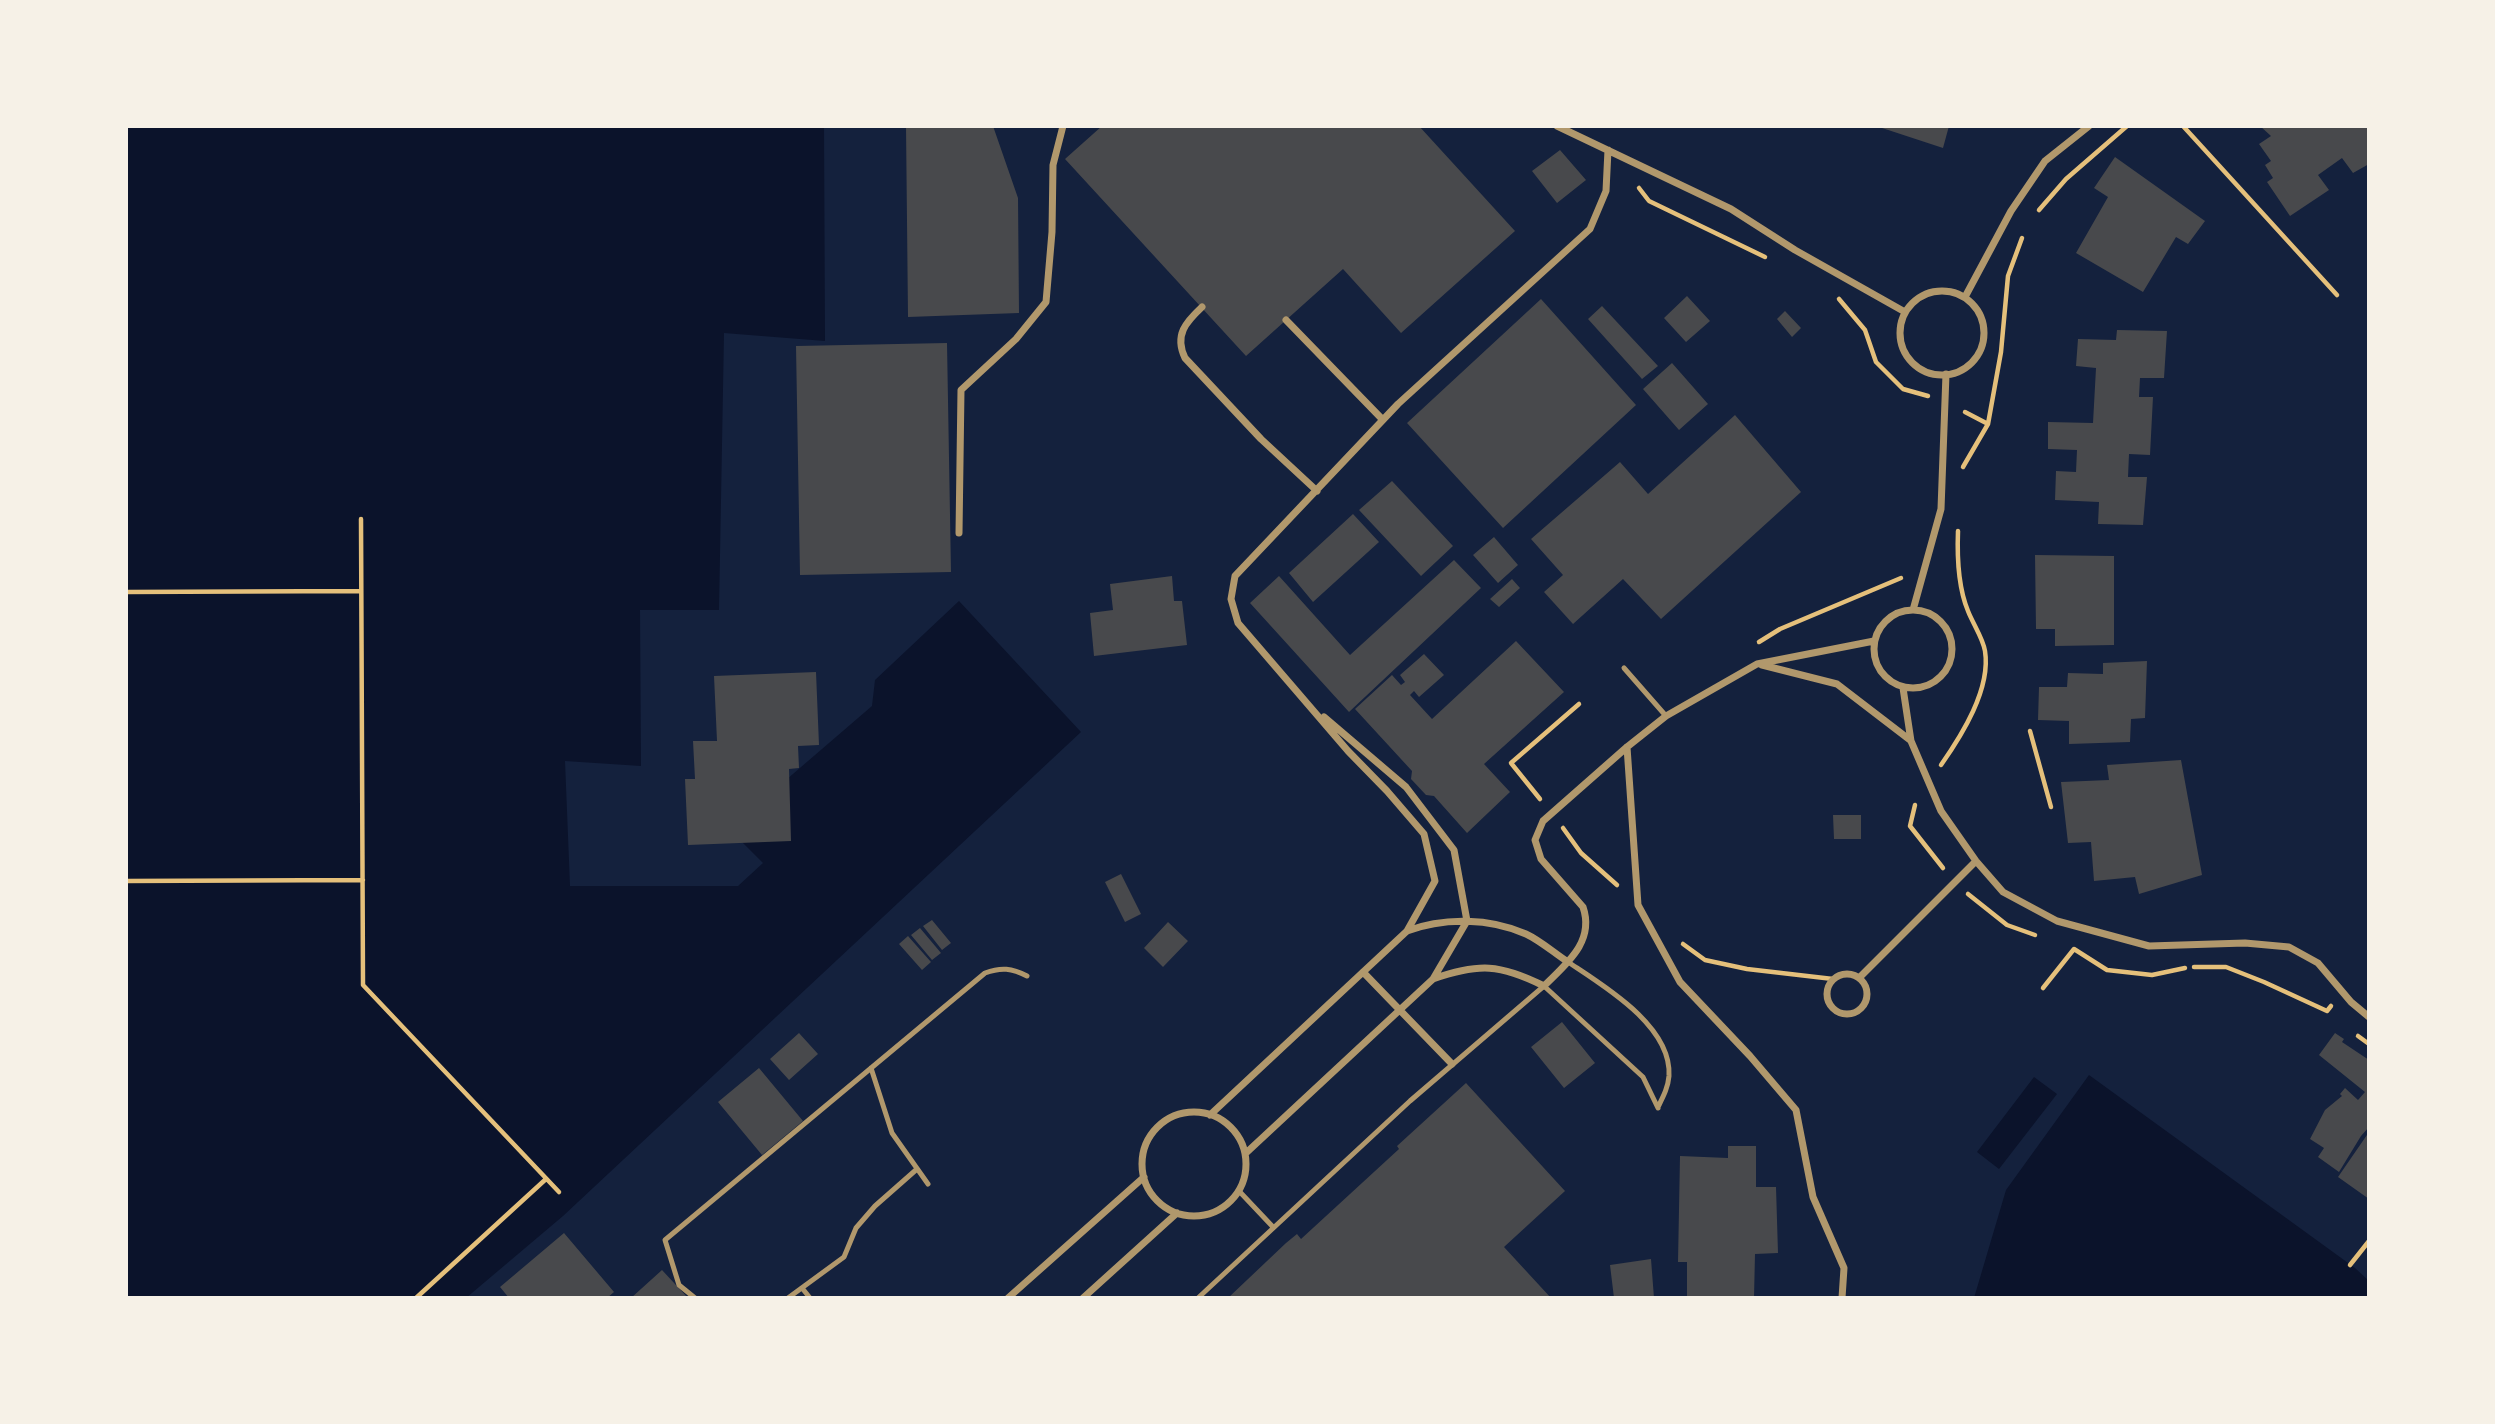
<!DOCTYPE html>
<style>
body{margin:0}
#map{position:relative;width:2495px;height:1424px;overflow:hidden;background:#14213d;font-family:"Noto Serif",serif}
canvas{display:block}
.frame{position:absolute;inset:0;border:128px solid #f6f1e7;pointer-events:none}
</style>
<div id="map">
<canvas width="2495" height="1424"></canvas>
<div class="frame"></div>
</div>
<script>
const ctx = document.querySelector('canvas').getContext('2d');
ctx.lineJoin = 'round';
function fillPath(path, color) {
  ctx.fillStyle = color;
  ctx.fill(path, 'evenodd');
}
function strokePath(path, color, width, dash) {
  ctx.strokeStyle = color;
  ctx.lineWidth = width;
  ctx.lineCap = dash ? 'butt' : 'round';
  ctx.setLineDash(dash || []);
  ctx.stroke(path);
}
const water = new Path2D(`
 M 126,126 L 824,126 L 825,341 L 724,333 L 719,610 L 640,610 L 641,766 L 565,761 L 570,886 L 738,886 L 763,863 L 729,829 L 872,706 L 875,680 L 959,601 L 1081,732 L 563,1216 L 466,1298 L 126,1298 Z
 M 2089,1075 L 2355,1268 L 2369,1281 L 2369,1298 L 1974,1298 L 2006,1190 Z
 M 2034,1077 L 2057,1094 L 1999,1169 L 1977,1152 Z`);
const building = new Path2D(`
 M 906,126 L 993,126 L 1018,198 L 1019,313 L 908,317 Z
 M 1102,126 L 1419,126 L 1515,231 L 1401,333 L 1343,269 L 1246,356 L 1065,159 Z
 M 1876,126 L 1949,126 L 1943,148 Z
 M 2260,126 L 2369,126 L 2369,164 L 2353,173 L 2342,158 L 2318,175 L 2329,190 L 2290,216 L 2267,182 L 2273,178 L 2265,165 L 2271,161 L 2259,144 L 2271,136 Z
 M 1560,150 L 1586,180 L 1557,203 L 1532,171 Z
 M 2115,157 L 2205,221 L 2188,244 L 2176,237 L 2143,292 L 2076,253 L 2108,197 L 2094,188 Z
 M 1687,296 L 1710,321 L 1686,342 L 1664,318 Z
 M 1541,299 L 1636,405 L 1503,528 L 1407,423 Z
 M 1602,306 L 1658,366 L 1642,379 L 1588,319 Z
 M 1785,311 L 1801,328 L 1792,337 L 1777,319 Z
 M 2117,330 L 2167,331 L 2164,378 L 2140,378 L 2139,397 L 2153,397 L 2150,455 L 2129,454 L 2128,477 L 2147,477 L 2143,525 L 2098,524 L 2099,502 L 2055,500 L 2056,471 L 2076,472 L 2077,450 L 2048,449 L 2048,422 L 2093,423 L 2096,368 L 2076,366 L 2078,339 L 2116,340 Z
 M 947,343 L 951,572 L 800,575 L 796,346 Z
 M 1672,363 L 1708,404 L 1679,430 L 1643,389 Z
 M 1735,415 L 1801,492 L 1661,619 L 1623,579 L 1573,624 L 1544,592 L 1563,575 L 1531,539 L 1620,462 L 1648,494 Z
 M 1392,481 L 1453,546 L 1421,576 L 1359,510 Z
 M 1353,514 L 1379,542 L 1313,602 L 1289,573 Z
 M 1494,537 L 1518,565 L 1498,583 L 1473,555 Z
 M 2035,555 L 2114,556 L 2114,645 L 2055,646 L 2055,629 L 2036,629 Z
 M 1454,560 L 1481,588 L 1349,712 L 1250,603 L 1279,576 L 1350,655 Z
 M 1172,576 L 1174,601 L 1182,601 L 1187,645 L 1094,656 L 1090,613 L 1113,610 L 1110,584 Z
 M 1512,579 L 1520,588 L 1499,607 L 1490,599 Z
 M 1516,641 L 1564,692 L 1484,764 L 1510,792 L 1467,833 L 1434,796 L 1426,795 L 1411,779 L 1412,771 L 1355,709 L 1392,675 L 1401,685 L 1405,682 L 1400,675 L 1424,654 L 1444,675 L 1419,697 L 1414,691 L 1410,695 L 1432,719 Z
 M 2147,661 L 2145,718 L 2131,719 L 2130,742 L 2069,744 L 2069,721 L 2038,720 L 2039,687 L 2067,687 L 2068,673 L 2103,674 L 2103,663 Z
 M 816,672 L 819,745 L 798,746 L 799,768 L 789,769 L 791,841 L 688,845 L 685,779 L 695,779 L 693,741 L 717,741 L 714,676 Z
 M 2181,760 L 2202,875 L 2139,894 L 2135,877 L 2094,881 L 2091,842 L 2068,843 L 2061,782 L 2109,780 L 2107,765 Z
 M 1833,815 L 1861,815 L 1861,839 L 1834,839 Z
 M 1121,874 L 1141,914 L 1125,922 L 1105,882 Z
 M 932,920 L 951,943 L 942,950 L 923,926 Z
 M 1168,922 L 1188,941 L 1163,967 L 1144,948 Z
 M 920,928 L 941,953 L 932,960 L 911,935 Z
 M 908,936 L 931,962 L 922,970 L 899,944 Z
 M 1562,1022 L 1595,1063 L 1564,1088 L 1531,1047 Z
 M 799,1033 L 818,1054 L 789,1080 L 770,1059 Z
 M 2335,1033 L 2344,1039 L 2342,1042 L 2369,1060 L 2369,1127 L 2361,1136 L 2339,1172 L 2318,1157 L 2324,1148 L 2310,1139 L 2325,1110 L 2342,1096 L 2340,1094 L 2345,1088 L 2358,1100 L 2365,1092 L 2319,1055 Z
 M 759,1068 L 803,1121 L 762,1155 L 718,1102 Z
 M 1466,1083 L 1565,1191 L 1504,1247 L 1551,1298 L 1228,1298 L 1286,1243 L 1297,1234 L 1301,1239 L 1399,1149 L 1397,1146 Z
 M 2369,1132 L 2369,1199 L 2338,1177 Z
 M 1728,1146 L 1756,1146 L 1756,1187 L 1776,1187 L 1778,1253 L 1755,1254 L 1754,1298 L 1687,1298 L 1687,1262 L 1678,1262 L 1680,1156 L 1728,1158 Z
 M 564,1233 L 614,1292 L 607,1298 L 509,1298 L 500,1287 Z
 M 1651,1259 L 1654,1298 L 1614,1298 L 1610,1265 Z
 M 662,1270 L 688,1298 L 631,1298 Z`);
const path = new Path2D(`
 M 2183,126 L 2337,295
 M 1639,188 L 1649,201 L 1765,257
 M 2039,210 L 2066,179 L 2127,126
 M 1839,299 L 1865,330 L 1876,362 L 1903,389 L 1928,396
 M 1965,412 L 1988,424
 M 1963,467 L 1988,424 L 2001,352 L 2008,276 L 2022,238
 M 361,519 L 363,985 L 559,1192
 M 126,592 L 361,591
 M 1759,642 L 1780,629 L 1901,578
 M 2030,731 L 2051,807
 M 1941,765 C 1962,735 1991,689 1985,651 C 1983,638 1973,624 1968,611 C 1958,587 1957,557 1958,531
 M 1540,799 L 1511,763 L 1579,704
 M 1915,805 L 1910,826 L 1943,868
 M 1563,828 L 1581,853 L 1617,885
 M 126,881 L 363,880
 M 1968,894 L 2007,925 L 2035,935
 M 1683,944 L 1705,960 L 1747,969 L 1833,979
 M 2194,967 L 2226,967 L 2264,982 L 2327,1011 L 2331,1006
 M 2043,988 L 2074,949 L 2107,970 L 2152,975 L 2185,968
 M 2358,1036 L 2369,1044
 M 2350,1265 L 2369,1241
 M 416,1298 L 546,1179`);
const service = new Path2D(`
 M 1624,668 L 1666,716
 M 1568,962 C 1604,986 1672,1026 1669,1076 C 1668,1088 1663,1097 1658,1107
 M 871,1068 L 892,1133 L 928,1184
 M 1239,1191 L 1273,1227
 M 802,1288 L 810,1298
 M 695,1298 L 679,1285 L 665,1240 L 985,973 C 1001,967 1012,968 1027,976
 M 788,1298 L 844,1257 L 856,1228 L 875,1206 L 917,1169
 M 1198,1298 L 1410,1101 L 1544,986 L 1643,1077 L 1658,1108`);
const minor = new Path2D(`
 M 1557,126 L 1731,209 L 1795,250 L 1905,312
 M1900 333a42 42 0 1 1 84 0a42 42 0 1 1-84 0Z
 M 1965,297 L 2011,211 L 2045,161 L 2089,126
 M 1202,307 C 1186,322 1174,335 1185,358 L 1261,439 L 1317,491
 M 1286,320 L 1383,420
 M 959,533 L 961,390 L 1016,339 L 1046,302 L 1052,232 L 1053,165 L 1063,126
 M1874 649a39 39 0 1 1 78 0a39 39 0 1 1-78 0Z
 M 1913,610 L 1941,509 L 1946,374
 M 1762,665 L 1837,684 L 1910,740
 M 1903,688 L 1911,741 L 1941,811 L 1976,861 L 2003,892 L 2057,921 L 2149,946 L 2245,943 L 2289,947 L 2318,963 L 2351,1002 L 2369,1017
 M 1324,717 L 1406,787 L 1454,850 L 1467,921 L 1433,979
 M 1627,747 L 1638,905 L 1680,982 L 1750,1056 L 1796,1110 L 1813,1197 L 1844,1268 L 1842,1298
 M 1407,931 L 1435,881 L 1424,834 L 1387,791 L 1348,751 L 1238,623 L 1231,599 L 1235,576 L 1398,404 L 1590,229 L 1606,191 L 1608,150
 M 1363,972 L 1452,1064
 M1827 994a20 20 0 1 1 40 0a20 20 0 1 1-40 0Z
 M 1859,978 L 1976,861
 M1142 1164a52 52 0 1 1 104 0a52 52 0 1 1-104 0Z
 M 1210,1115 L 1407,931 C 1444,917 1490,918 1526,934 C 1541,941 1554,953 1568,962
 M 1246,1153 L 1433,979 C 1479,963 1500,964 1544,986 C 1566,964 1595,942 1583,907 L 1541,859 L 1535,840 L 1543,821 L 1627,747 L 1666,716 L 1757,664 L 1874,641
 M 1008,1298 L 1144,1177
 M 1083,1298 L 1177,1213`);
fillPath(water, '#0b132b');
fillPath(building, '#48494c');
strokePath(path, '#e5c07b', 4.5);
strokePath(service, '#b1986c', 5);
strokePath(minor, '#b1986c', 7);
</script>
